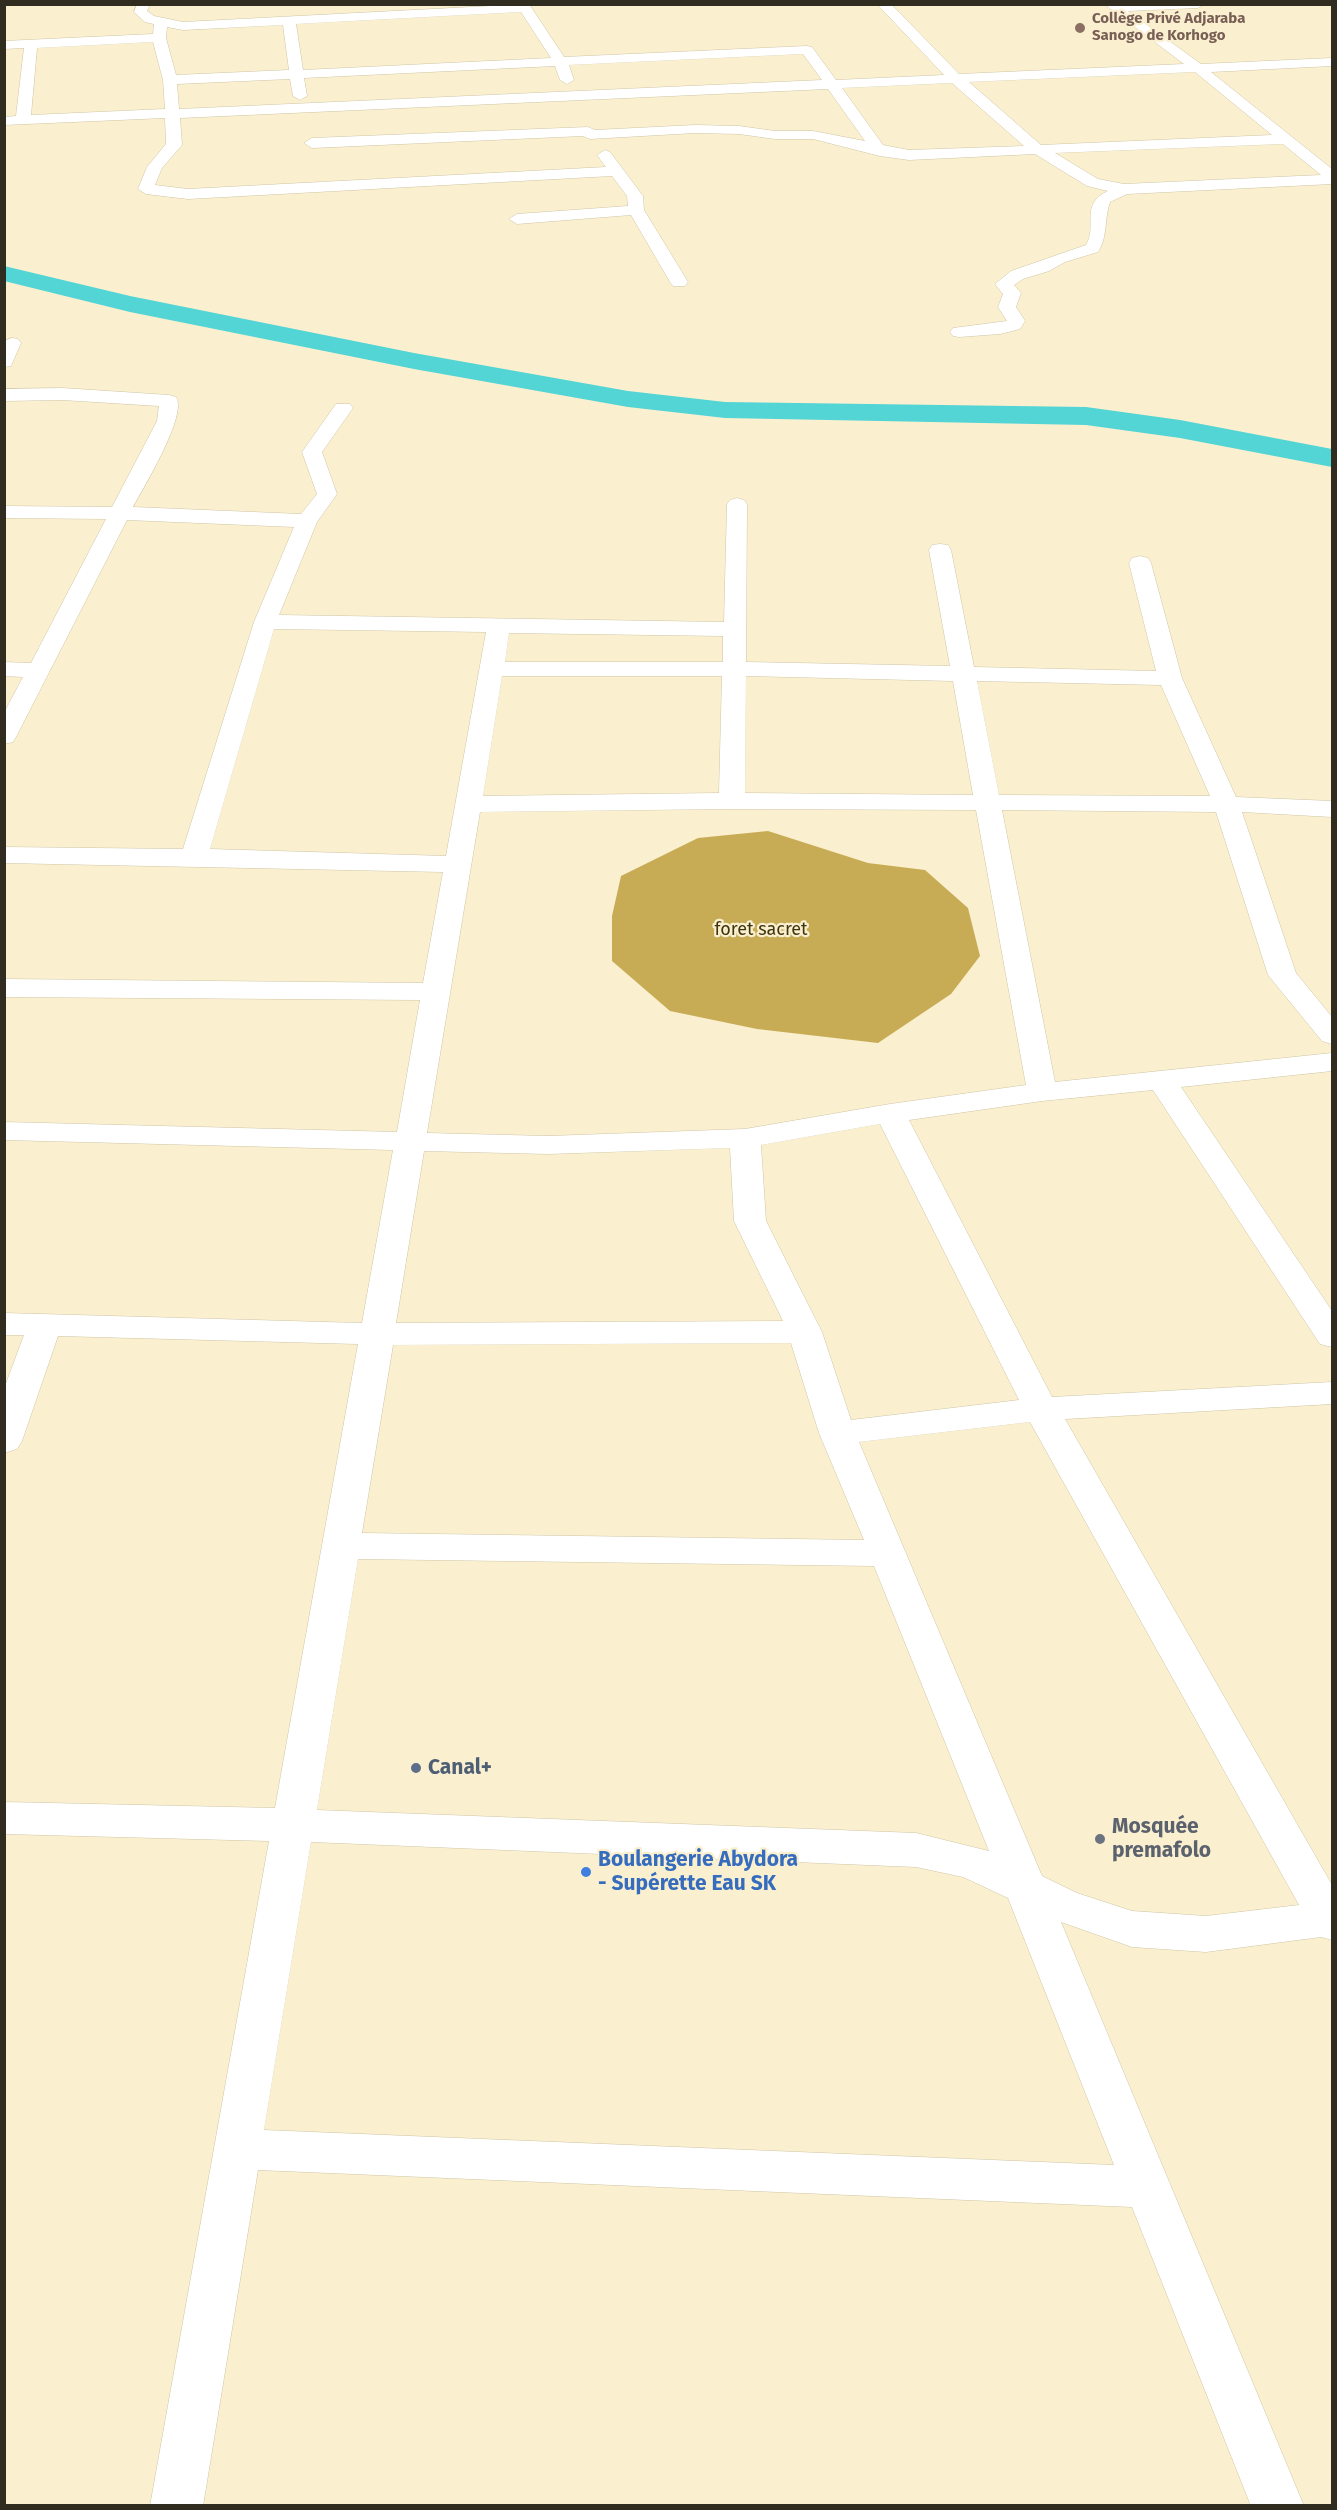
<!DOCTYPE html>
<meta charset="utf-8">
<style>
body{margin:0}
#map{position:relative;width:1337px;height:2510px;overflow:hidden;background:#faf0d0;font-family:"Fira Sans",sans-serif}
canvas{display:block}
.frame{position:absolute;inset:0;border:6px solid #302c20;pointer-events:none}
</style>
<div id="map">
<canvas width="1337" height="2510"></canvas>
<div class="frame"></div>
</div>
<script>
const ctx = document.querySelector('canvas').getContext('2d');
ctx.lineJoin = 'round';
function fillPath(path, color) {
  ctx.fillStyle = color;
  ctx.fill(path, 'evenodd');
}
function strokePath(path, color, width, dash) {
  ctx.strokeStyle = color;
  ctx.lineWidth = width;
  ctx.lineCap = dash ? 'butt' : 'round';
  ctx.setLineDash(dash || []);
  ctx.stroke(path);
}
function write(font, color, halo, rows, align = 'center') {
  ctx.font = font + ' "Fira Sans",sans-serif';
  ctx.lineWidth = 4.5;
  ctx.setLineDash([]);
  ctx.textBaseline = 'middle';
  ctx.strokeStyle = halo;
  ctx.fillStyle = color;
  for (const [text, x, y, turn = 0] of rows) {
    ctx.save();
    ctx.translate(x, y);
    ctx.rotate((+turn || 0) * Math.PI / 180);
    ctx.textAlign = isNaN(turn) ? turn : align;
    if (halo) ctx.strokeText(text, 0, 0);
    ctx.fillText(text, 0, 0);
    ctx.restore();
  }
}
const forest = new Path2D(`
 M 768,831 L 868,863 L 925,870 L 968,908 L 980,956 L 951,994 L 878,1043 L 757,1029 L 670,1011 L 612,961 L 612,916 L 621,876 L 698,838 Z`);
const river = new Path2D(`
 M 4,266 L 130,296 L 414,353 L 628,391 L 725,402 L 1086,407 L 1180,420 L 1332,449 L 1332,467 L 1180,438 L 1086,425 L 725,418 L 628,407 L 414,369 L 130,312 L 4,281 Z`);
const minor = new Path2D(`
 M 137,4 L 150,4 L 147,11 L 154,16 L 183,22 L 529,4 L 564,57 L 807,46 L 812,47 L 836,80 L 944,75 L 877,4 L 891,4 L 959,74 L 1184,64 L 1104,4 L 1204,4 L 1198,8 L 1128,11 L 1201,64 L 1332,58 L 1332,66 L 1211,72 L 1332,169 L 1332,184 L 1127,194 L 1110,202 C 1104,219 1108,237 1098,252 L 1065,262 L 1049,271 L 1023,279 L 1014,285 L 1021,293 L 1016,307 L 1025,321 L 1020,329 L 1000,334 L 959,337 L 953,336 L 950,332 L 953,328 L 1007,321 L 998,307 L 1003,294 L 995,284 L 1011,271 L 1086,245 C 1098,226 1079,204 1108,191 L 1087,186 L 1035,154 L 909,160 L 880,156 L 813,139 L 775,139 L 739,134 L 695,133 L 590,139 L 583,136 L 312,148 L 304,143 L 312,138 L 588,127 L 595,130 L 695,125 L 739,126 L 775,131 L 813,131 L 865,141 L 828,89 L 180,118 L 182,145 L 162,168 L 155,185 L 188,189 L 606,167 L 597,155 L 605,150 L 610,152 L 643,196 L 644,210 L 688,282 L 685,286 L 673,286 L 670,282 L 631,215 L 517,224 L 509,219 L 517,214 L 628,206 L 627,196 L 612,176 L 188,199 L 146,194 L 138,189 L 147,167 L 166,144 L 165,118 L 4,125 L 4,117 L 16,116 L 24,48 L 4,49 L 4,41 L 153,34 L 154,24 L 145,22 L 134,12 ZM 521,12 L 551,58 L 303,70 L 296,24 ZM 283,25 L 289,70 L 176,75 L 166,38 L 167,27 L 183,30 ZM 153,42 L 163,80 L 165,109 L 31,115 L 37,48 ZM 803,54 L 822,80 L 179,109 L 177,84 L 290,79 L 293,96 L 300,100 L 307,96 L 304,78 L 555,66 L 560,80 L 567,84 L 574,80 L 569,65 ZM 1195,72 L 1272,135 L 1041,145 L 969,82 ZM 952,83 L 1024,146 L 909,150 L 883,145 L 842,88 ZM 1283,144 L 1321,175 L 1124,184 L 1098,179 L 1055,153 Z
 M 12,338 L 18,339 L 21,343 L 11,366 L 4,367 L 4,341 Z
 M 62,388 L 169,395 L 176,397 C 188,415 143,488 133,507 L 301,514 L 317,494 L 302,452 L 336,404 L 350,404 L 353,408 L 322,452 L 337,494 L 317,522 L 279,615 L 724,622 L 727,504 L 730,500 L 737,498 L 744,500 L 747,504 L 746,662 L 950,666 L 929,550 L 932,545 L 940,544 L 948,545 L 951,550 L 974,667 L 1156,671 L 1129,563 L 1132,558 L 1140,556 L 1148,558 L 1151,563 L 1182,678 L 1236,797 L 1332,801 L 1332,817 L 1242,812 L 1296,973 L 1332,1017 L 1332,1044 L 1322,1041 L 1268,975 L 1216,812 L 1002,810 L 1055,1082 L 1332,1053 L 1332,1071 L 1181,1087 L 1332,1311 L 1332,1347 L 1320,1344 L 1153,1090 L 1042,1101 L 909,1120 L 1052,1397 L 1332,1382 L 1332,1404 L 1065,1419 L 1332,1885 L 1332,1940 L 1321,1937 L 1206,1952 L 1132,1947 L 1061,1922 L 1304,2506 L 1251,2506 L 1132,2207 L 258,2170 L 203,2506 L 150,2506 L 269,1841 L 4,1834 L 4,1802 L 275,1808 L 358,1344 L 58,1336 L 22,1441 L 17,1449 L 4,1453 L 4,1389 L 24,1335 L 4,1335 L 4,1313 L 362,1323 L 393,1150 L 4,1140 L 4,1122 L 397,1132 L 420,1000 L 4,997 L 4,979 L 423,983 L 443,872 L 4,863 L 4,847 L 183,849 L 254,622 L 294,527 L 127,520 L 16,737 L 13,742 L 4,744 L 4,713 L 23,677 L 4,676 L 4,662 L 31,663 L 106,519 L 4,518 L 4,506 L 112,507 L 157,421 L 159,406 L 62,400 L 4,401 L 4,389 ZM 274,629 L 486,632 L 446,856 L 210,849 ZM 509,633 L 723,636 L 723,662 L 505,662 ZM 502,676 L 722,676 L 719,793 L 483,796 ZM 746,676 L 953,681 L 973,795 L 745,793 ZM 977,681 L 1161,685 L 1210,796 L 999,795 ZM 732,809 L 976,810 L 1026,1085 L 890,1104 L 745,1129 L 548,1136 L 427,1133 L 480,812 ZM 880,1124 L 1019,1400 L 851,1420 L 822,1332 L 766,1221 L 761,1145 ZM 730,1148 L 734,1221 L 783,1321 L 396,1323 L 424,1151 L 548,1154 ZM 791,1343 L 819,1433 L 864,1540 L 362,1533 L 393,1345 ZM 1030,1422 L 1299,1905 L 1206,1916 L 1132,1911 L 1077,1893 L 1042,1876 L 859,1442 ZM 358,1559 L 874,1566 L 989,1851 L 916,1833 L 317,1810 ZM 311,1842 L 916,1867 L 963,1877 L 1008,1898 L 1114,2165 L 264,2130 Z`);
const markers = [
 [1080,28,6,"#8d6e63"],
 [416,1768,6,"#5c6f8a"],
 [1100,1839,6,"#6b7280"],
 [586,1872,6,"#3f7fe0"]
];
const farEducationnames = [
 ["Collège Privé Adjaraba",1092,19],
 ["Sanogo de Korhogo",1092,36]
];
const parkNames = [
 ["foret sacret",761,930]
];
const nearServicenames = [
 ["Canal+",428,1768]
];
const nearWorshipnames = [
 ["Mosquée",1112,1827],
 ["premafolo",1112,1851]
];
const nearShopnames = [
 ["Boulangerie Abydora",598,1860],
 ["- Supérette Eau SK",598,1884]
];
fillPath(forest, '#c8ac55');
fillPath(river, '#53d4d5');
strokePath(minor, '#cfc5a6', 1);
fillPath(minor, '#fff');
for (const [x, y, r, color] of markers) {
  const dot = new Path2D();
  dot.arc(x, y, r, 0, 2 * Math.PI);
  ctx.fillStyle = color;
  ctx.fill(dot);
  strokePath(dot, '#faf0d0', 2);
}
write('bold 15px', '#785e54', '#faf0d0', farEducationnames, 'left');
write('18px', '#40340e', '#faf0d0', parkNames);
write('bold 21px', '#4e5e75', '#faf0d0', nearServicenames, 'left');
write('bold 21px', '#5b616d', '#faf0d0', nearWorshipnames, 'left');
write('bold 21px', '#366cbe', '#faf0d0', nearShopnames, 'left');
</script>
